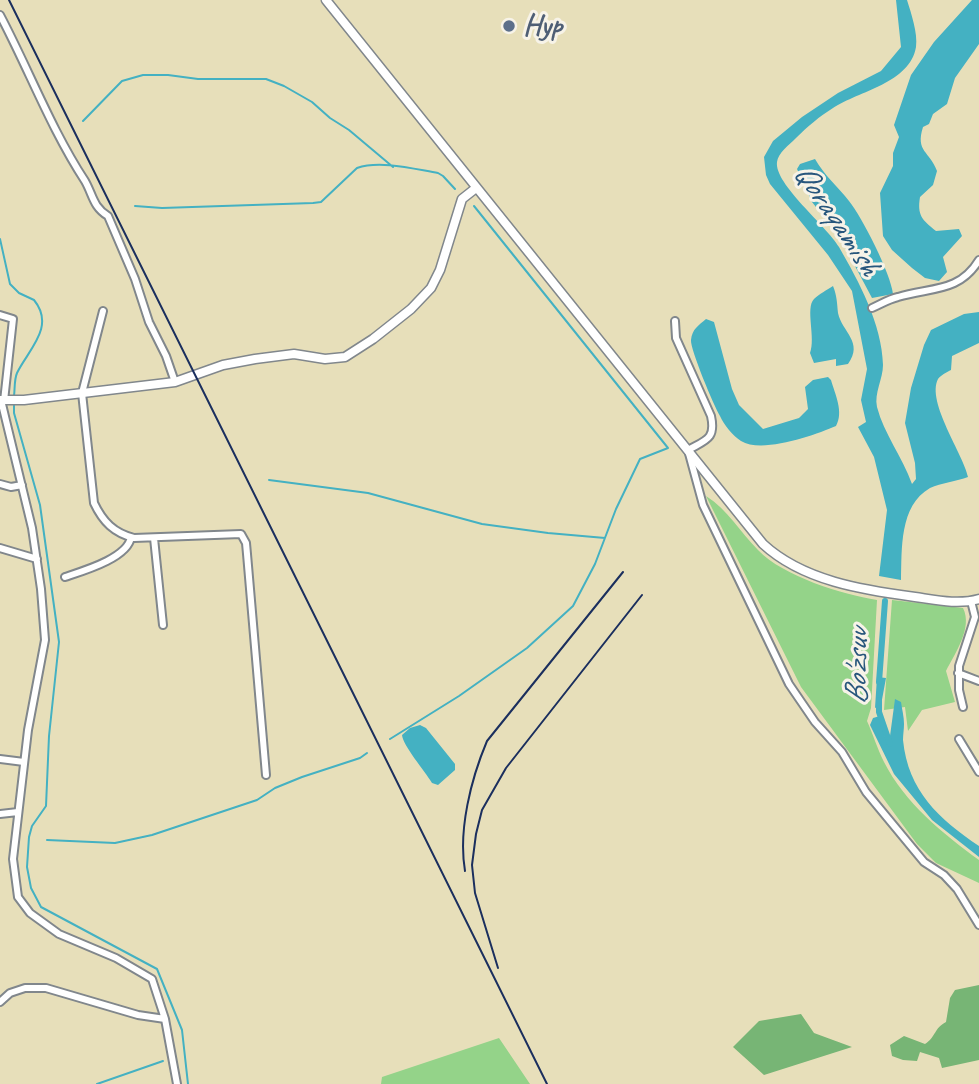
<!DOCTYPE html>
<meta charset="utf-8">
<style>
body{margin:0}
canvas{display:block;background:#e7dfba}
</style>
<canvas width="979" height="1084"></canvas>
<script>
const ctx = document.querySelector('canvas').getContext('2d');
ctx.lineJoin = 'round';
function fillPath(path, color) {
  ctx.fillStyle = color;
  ctx.fill(path, 'evenodd');
}
function strokePath(path, color, width, dash) {
  ctx.strokeStyle = color;
  ctx.lineWidth = width;
  ctx.lineCap = dash ? 'butt' : 'round';
  ctx.setLineDash(dash || []);
  ctx.stroke(path);
}
function write(font, color, halo, rows, align = 'center') {
  ctx.font = font + ' Caveat,sans-serif';
  ctx.lineWidth = 6;
  ctx.setLineDash([]);
  ctx.textBaseline = 'middle';
  ctx.strokeStyle = halo;
  ctx.fillStyle = color;
  for (const [text, x, y, turn = 0] of rows) {
    ctx.save();
    ctx.translate(x, y);
    ctx.rotate((+turn || 0) * Math.PI / 180);
    ctx.textAlign = isNaN(turn) ? turn : align;
    if (halo) ctx.strokeText(text, 0, 0);
    ctx.fillText(text, 0, 0);
    ctx.restore();
  }
}
const green = new Path2D(`
 M 706,496 C 728,510 740,532 758,550 C 784,577 842,594 877,600 L 871,708 L 867,721 C 873,734 877,748 884,762 C 905,803 942,833 979,860 L 979,883 L 936,863 L 917,844 L 801,687 Z
 M 892,600 L 963,608 C 973,628 955,653 946,671 L 955,702 L 922,710 L 908,731 L 905,707 L 884,710 Z
 M 499,1038 L 530,1084 L 381,1084 L 382,1077 Z`);
const forest = new Path2D(`
 M 979,985 L 979,1060 L 942,1068 L 939,1058 L 920,1052 L 917,1061 L 903,1060 L 892,1056 L 890,1045 L 904,1036 L 925,1044 C 936,1037 934,1028 946,1022 L 950,998 L 955,990 Z
 M 801,1014 L 814,1033 L 852,1047 L 764,1075 L 733,1047 L 759,1021 Z`);
const water = new Path2D(`
 M 896,0 L 907,0 C 911,13 918,33 916,47 C 910,83 859,91 833,108 C 820,116 807,127 796,138 C 789,145 778,153 777,162 C 774,184 827,226 839,247 C 859,282 882,324 883,365 C 883,379 874,393 877,407 C 884,434 902,456 912,484 L 916,479 L 915,463 L 905,423 L 911,388 L 924,345 L 931,330 L 964,314 L 979,312 L 979,343 L 952,356 L 951,370 C 947,372 941,375 938,379 C 926,402 964,455 968,477 C 957,481 941,483 930,488 C 899,506 902,549 901,580 L 879,576 L 887,510 L 874,457 L 858,427 L 866,422 L 861,400 L 867,369 L 852,291 L 828,255 L 770,184 L 766,175 L 764,157 L 773,141 L 802,117 L 838,93 L 881,71 L 901,47 Z
 M 972,0 L 979,0 L 979,44 L 955,78 L 947,104 L 933,114 L 929,124 L 923,127 C 915,152 930,151 937,171 L 933,185 L 920,197 C 917,215 922,220 936,231 L 959,229 L 962,236 L 943,257 L 947,272 L 939,281 L 925,278 L 912,268 L 892,250 L 883,236 L 880,193 L 893,166 L 893,153 L 899,137 L 894,125 L 911,75 L 934,42 Z
 M 815,159 C 824,175 838,187 849,201 C 862,217 891,274 893,294 L 872,298 L 839,236 L 812,202 L 797,169 L 800,164 Z
 M 833,286 C 837,296 837,303 838,313 C 842,332 864,342 848,364 L 836,366 L 836,359 L 814,363 L 810,353 C 816,338 805,308 814,299 C 819,294 827,290 833,286 Z
 M 706,319 L 714,322 L 732,389 L 739,405 L 763,429 L 799,418 L 808,409 L 805,387 L 813,380 L 828,377 L 831,380 C 835,394 844,412 836,426 C 815,435 762,454 741,441 C 733,436 724,425 720,416 C 714,406 690,349 691,340 C 692,329 699,325 706,319 Z
 M 877,677 L 886,678 L 881,705 L 875,708 Z
 M 895,699 L 901,702 C 902,709 904,717 904,724 C 904,729 903,735 903,740 C 908,791 939,819 979,846 L 979,857 L 932,820 L 894,774 L 870,725 L 873,718 L 880,716 L 885,737 L 890,736 Z
 M 420,725 L 426,728 L 455,764 L 455,770 L 438,785 L 432,783 C 425,771 403,746 402,735 L 410,728 Z`);
const stream = new Path2D(`
 M 83,121 L 122,81 L 143,75 L 168,75 L 198,79 L 266,79 L 284,86 L 312,102 L 330,118 L 349,130 L 393,167
 M 135,206 L 162,208 L 313,203 L 321,202 L 357,168 C 380,160 414,169 438,173 L 443,176 L 455,189
 M 0,239 L 10,284 L 19,293 L 34,300 C 56,327 28,350 17,373 C 14,380 15,389 14,396
 M 14,402 L 14,413 L 40,505 L 59,642 L 49,736 L 46,806 L 32,826 L 29,837 L 27,867 L 31,888 L 41,907 L 157,969 L 182,1030 L 188,1084
 M 269,480 L 368,493 L 482,524 L 548,533 L 605,538
 M 390,739 L 459,696 L 527,648 L 573,606 L 595,564 L 616,509 L 640,459 L 668,448 L 474,206
 M 47,840 L 115,843 L 152,835 L 257,800 L 275,788 L 302,777 L 360,758 L 367,753
 M 97,1084 L 163,1061`);
const canal = new Path2D(`
 M 879,682 L 885,601
 M 879,700 L 879,712 L 890,744`);
const minor = new Path2D(`
 M 0,15 C 29,70 51,129 85,181 C 93,195 93,207 108,216 L 135,279 L 149,322 L 166,356 L 175,382
 M 872,308 C 881,304 889,299 898,297 C 930,287 959,293 979,260
 M 103,311 L 82,393 L 94,503 C 103,522 114,533 134,538 L 241,534 L 246,543 L 247,554 L 266,775
 M 0,315 L 13,319 L 4,401
 M 675,321 L 676,338 L 711,416 C 716,439 706,440 688,450 L 703,505 L 789,684 L 815,722 L 842,752 L 866,792 L 924,862 L 944,875 L 957,889 L 979,925
 M 1,400 L 32,528 L 41,589 L 45,640 L 28,730 L 13,859 L 18,897 L 30,913 L 59,934 L 116,958 L 152,979 L 165,1019 L 177,1084
 M 0,484 L 11,487 L 22,485
 M 154,538 L 163,625
 M 0,548 L 37,559
 M 65,577 C 83,571 128,558 131,537
 M 958,673 L 979,681
 M 963,707 L 959,690 L 959,666 L 975,617 L 971,601
 M 959,739 L 979,772
 M 0,759 L 24,762
 M 0,814 L 18,812
 M 0,1002 L 10,993 L 25,988 L 46,988 L 138,1015 L 165,1019`);
const major = new Path2D(`
 M 326,0 L 763,544 C 803,581 863,590 915,597 C 936,600 958,605 979,599
 M 0,400 L 24,400 L 175,382 L 223,365 L 255,359 L 294,354 L 325,359 L 345,357 L 373,339 L 411,309 L 431,288 L 440,270 L 462,199 L 476,188`);
const rail = new Path2D(`
 M 9,0 L 547,1084
 M 465,871 C 458,830 471,779 487,741 L 623,572
 M 498,968 L 475,893 L 472,865 L 476,834 L 482,810 L 506,768 L 642,595`);
const markers = [
 [509,26,7,"#5c6f8a"]
];
const serviceNames = [
 ["Нур",523,26]
];
const waterNames = [
 ["Qoraqamish",836,220,56],
 ["Bo'zsuv",858,667,-89]
];
fillPath(green, '#94d389');
fillPath(forest, '#77b575');
fillPath(water, '#44b1c2');
strokePath(stream, '#44b1c2', 2);
strokePath(canal, '#44b1c2', 6);
strokePath(minor, '#81878c', 10);
strokePath(major, '#81878c', 11);
strokePath(minor, '#fff', 6);
strokePath(major, '#fff', 8);
strokePath(rail, '#1b2f5e', 2);
for (const [x, y, r, color] of markers) {
  const dot = new Path2D();
  dot.arc(x, y, r, 0, 2 * Math.PI);
  ctx.fillStyle = color;
  ctx.fill(dot);
  strokePath(dot, '#f7f3e8', 2.5);
}
write('bold 30px', '#4e5e75', '#f7f3e8', serviceNames, 'left');
write('italic 32px', '#27567c', '#f7f3e8', waterNames);
</script>
